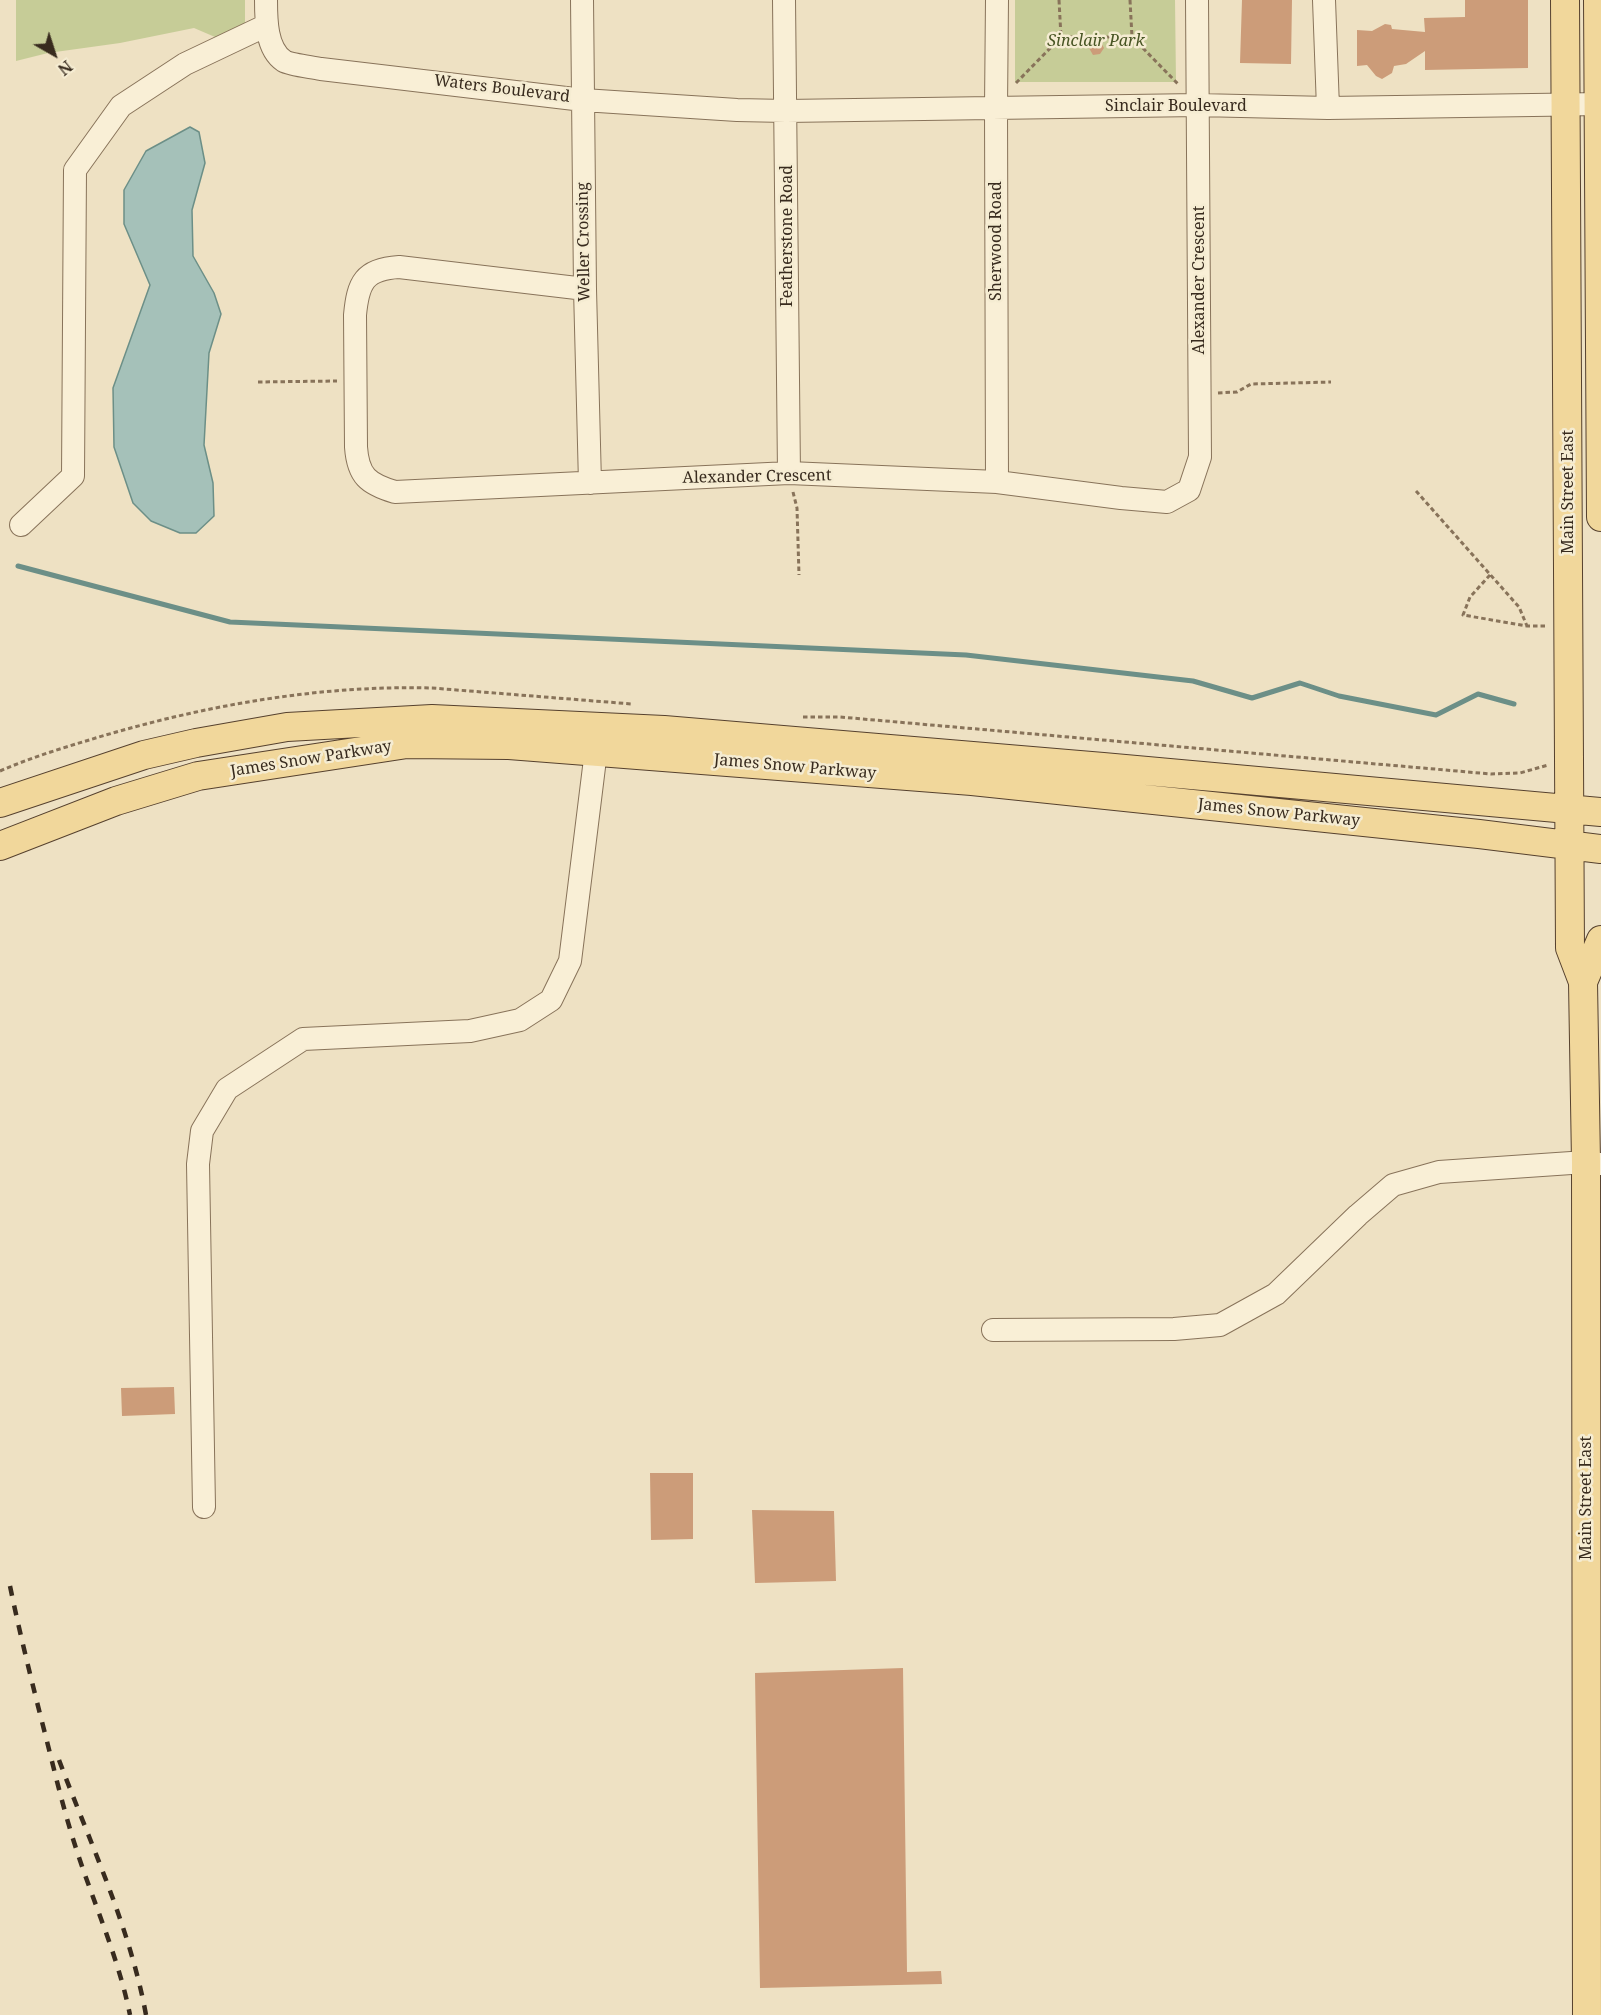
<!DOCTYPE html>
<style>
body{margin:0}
#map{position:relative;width:1601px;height:2015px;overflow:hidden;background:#eee1c3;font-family:"Noto Serif",serif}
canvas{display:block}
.north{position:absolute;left:24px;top:24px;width:60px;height:60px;-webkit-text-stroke:4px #f5ecd2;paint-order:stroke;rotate:141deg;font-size:16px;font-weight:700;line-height:24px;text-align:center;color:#382b1e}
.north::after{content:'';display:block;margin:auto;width:21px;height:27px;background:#382b1e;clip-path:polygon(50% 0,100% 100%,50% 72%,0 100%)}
</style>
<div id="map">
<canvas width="1601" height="2015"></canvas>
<div class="north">N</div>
</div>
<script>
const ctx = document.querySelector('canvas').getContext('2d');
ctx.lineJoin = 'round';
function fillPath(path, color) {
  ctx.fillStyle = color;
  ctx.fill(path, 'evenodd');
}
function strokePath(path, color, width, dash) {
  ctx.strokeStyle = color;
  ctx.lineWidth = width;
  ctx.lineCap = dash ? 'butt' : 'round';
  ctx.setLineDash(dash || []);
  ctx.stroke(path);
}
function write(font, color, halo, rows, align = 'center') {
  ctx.font = font + ' "Noto Serif",serif';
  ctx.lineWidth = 5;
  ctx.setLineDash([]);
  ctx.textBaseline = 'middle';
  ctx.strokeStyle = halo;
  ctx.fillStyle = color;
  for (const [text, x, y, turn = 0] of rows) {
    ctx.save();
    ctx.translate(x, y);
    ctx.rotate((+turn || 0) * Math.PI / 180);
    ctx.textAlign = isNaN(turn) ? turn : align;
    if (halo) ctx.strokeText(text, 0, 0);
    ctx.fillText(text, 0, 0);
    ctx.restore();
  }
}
const green = new Path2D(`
 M 16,0 L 245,0 L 245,30 L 222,40 L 194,28 L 120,43 L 48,53 L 16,61 Z
 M 1015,0 L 1175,0 L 1176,82 L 1015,82 Z`);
const water = new Path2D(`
 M 190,127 L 199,132 L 205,163 L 192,210 L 193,256 L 214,293 L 221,314 L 209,353 L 204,445 L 213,483 L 214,516 L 196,533 L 180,533 L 151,521 L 133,503 L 114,447 L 113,388 L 150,285 L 124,224 L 124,190 L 146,151 Z`);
const stream = new Path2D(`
 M 18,566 L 230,622 L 966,655 L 1193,681 L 1252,698 L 1300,683 L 1339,696 L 1436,715 L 1478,694 L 1514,704`);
const building = new Path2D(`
 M 1242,0 L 1292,0 L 1291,64 L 1240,63 Z
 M 1465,0 L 1528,0 L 1528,68 L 1425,70 L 1425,51 L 1406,64 L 1394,66 L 1392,73 L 1382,79 L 1376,76 L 1367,65 L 1357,66 L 1357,30 L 1372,31 L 1385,24 L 1391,25 L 1392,29 L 1425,32 L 1424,18 L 1465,17 Z
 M 1085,41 L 1100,41 L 1104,48 L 1100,54 L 1093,55 Z
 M 174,1387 L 175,1414 L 122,1416 L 121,1388 Z
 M 650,1473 L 693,1473 L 693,1539 L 651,1540 Z
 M 752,1510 L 834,1511 L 836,1581 L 755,1583 Z
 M 903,1668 L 907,1972 L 941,1971 L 942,1984 L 760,1988 L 755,1673 Z`);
const path = new Path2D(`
 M 1059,0 L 1061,37 L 1132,37
 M 1130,0 L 1132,37 L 1178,84
 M 1016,83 L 1061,37
 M 258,382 L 337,381
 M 1218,393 L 1237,392 L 1251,384 L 1331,382
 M 1416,491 L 1519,607 L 1527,626
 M 793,492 L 797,508 L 799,575
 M 1490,575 L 1470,597 L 1463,615 L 1527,626 L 1546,626
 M 803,717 L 840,717 L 1491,774 L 1520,773 L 1548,765
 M 0,771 C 32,757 66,747 99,737 C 207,705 320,685 432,688 L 632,704`);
const minor = new Path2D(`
 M 266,0 C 266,19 266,49 284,61 C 291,65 312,67 321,69 L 583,100 L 737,110 L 786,111 L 1198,105 L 1328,108 L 1601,104
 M 582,0 L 585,289 L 590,483
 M 784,0 L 789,473
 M 1324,0 L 1328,108
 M 585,289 L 399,267 C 364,269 358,283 355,315 L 356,447 C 358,476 368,484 395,492 L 789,473 L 997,482 L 1121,498 L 1167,502 L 1189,490 L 1200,457 L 1197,0
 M 997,482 L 996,107 L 997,0
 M 21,525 L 73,476 L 75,170 L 121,106 L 185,64 L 267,25
 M 993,1330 L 1174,1329 L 1220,1325 L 1276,1294 L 1358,1215 L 1393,1185 L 1439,1172 L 1586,1162 L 1601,1164
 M 204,1507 L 198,1164 L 202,1131 L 227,1089 L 303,1039 L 470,1031 L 520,1020 L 551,1000 L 570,961 L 596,751`);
const major = new Path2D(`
 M 1565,0 L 1570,948 L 1583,982 L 1586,1162 L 1587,2015
 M 1598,0 L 1601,517
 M 0,803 L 144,755 L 196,743 L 287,727 L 432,719 L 664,730 L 1103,767 L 1601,812
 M 0,846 L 116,801 L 198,776 L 407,744 L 509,745 L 972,781 L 1479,834 L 1601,849
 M 1583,982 L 1601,940`);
const rail = new Path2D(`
 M 10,1586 C 19,1630 30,1674 41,1718 C 52,1760 61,1801 74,1842 C 92,1900 118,1955 130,2015
 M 59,1760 C 90,1843 130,1927 146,2015`);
const parkNames = [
 ["Sinclair Park",1096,41]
];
const streetNames = [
 ["Waters Boulevard",502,89,7],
 ["Sinclair Boulevard",1176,106],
 ["Featherstone Road",787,236,-90],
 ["Sherwood Road",996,241,-90],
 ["Weller Crossing",584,242,-91],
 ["Alexander Crescent",1199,280,-90],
 ["Alexander Crescent",757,477,-1],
 ["Main Street East",1568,492,-90],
 ["James Snow Parkway",311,759,-9],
 ["James Snow Parkway",795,767,5],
 ["James Snow Parkway",1279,813,6],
 ["Main Street East",1586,1498,-90]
];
fillPath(green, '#c6cc97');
fillPath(water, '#a5c1b9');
strokePath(water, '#6c8f87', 1.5);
strokePath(stream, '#6c8f87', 5);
fillPath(building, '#cc9c79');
strokePath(minor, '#88735a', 24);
strokePath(major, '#56412e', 30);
strokePath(path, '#88735a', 3, [4.5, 3]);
strokePath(minor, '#f9efd6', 22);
strokePath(major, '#f1d79b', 28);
strokePath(rail, '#382b1e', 4.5, [10, 10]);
write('italic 16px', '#485524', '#f5ecd2', parkNames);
write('16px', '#382b1e', '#f5ecd2', streetNames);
</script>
